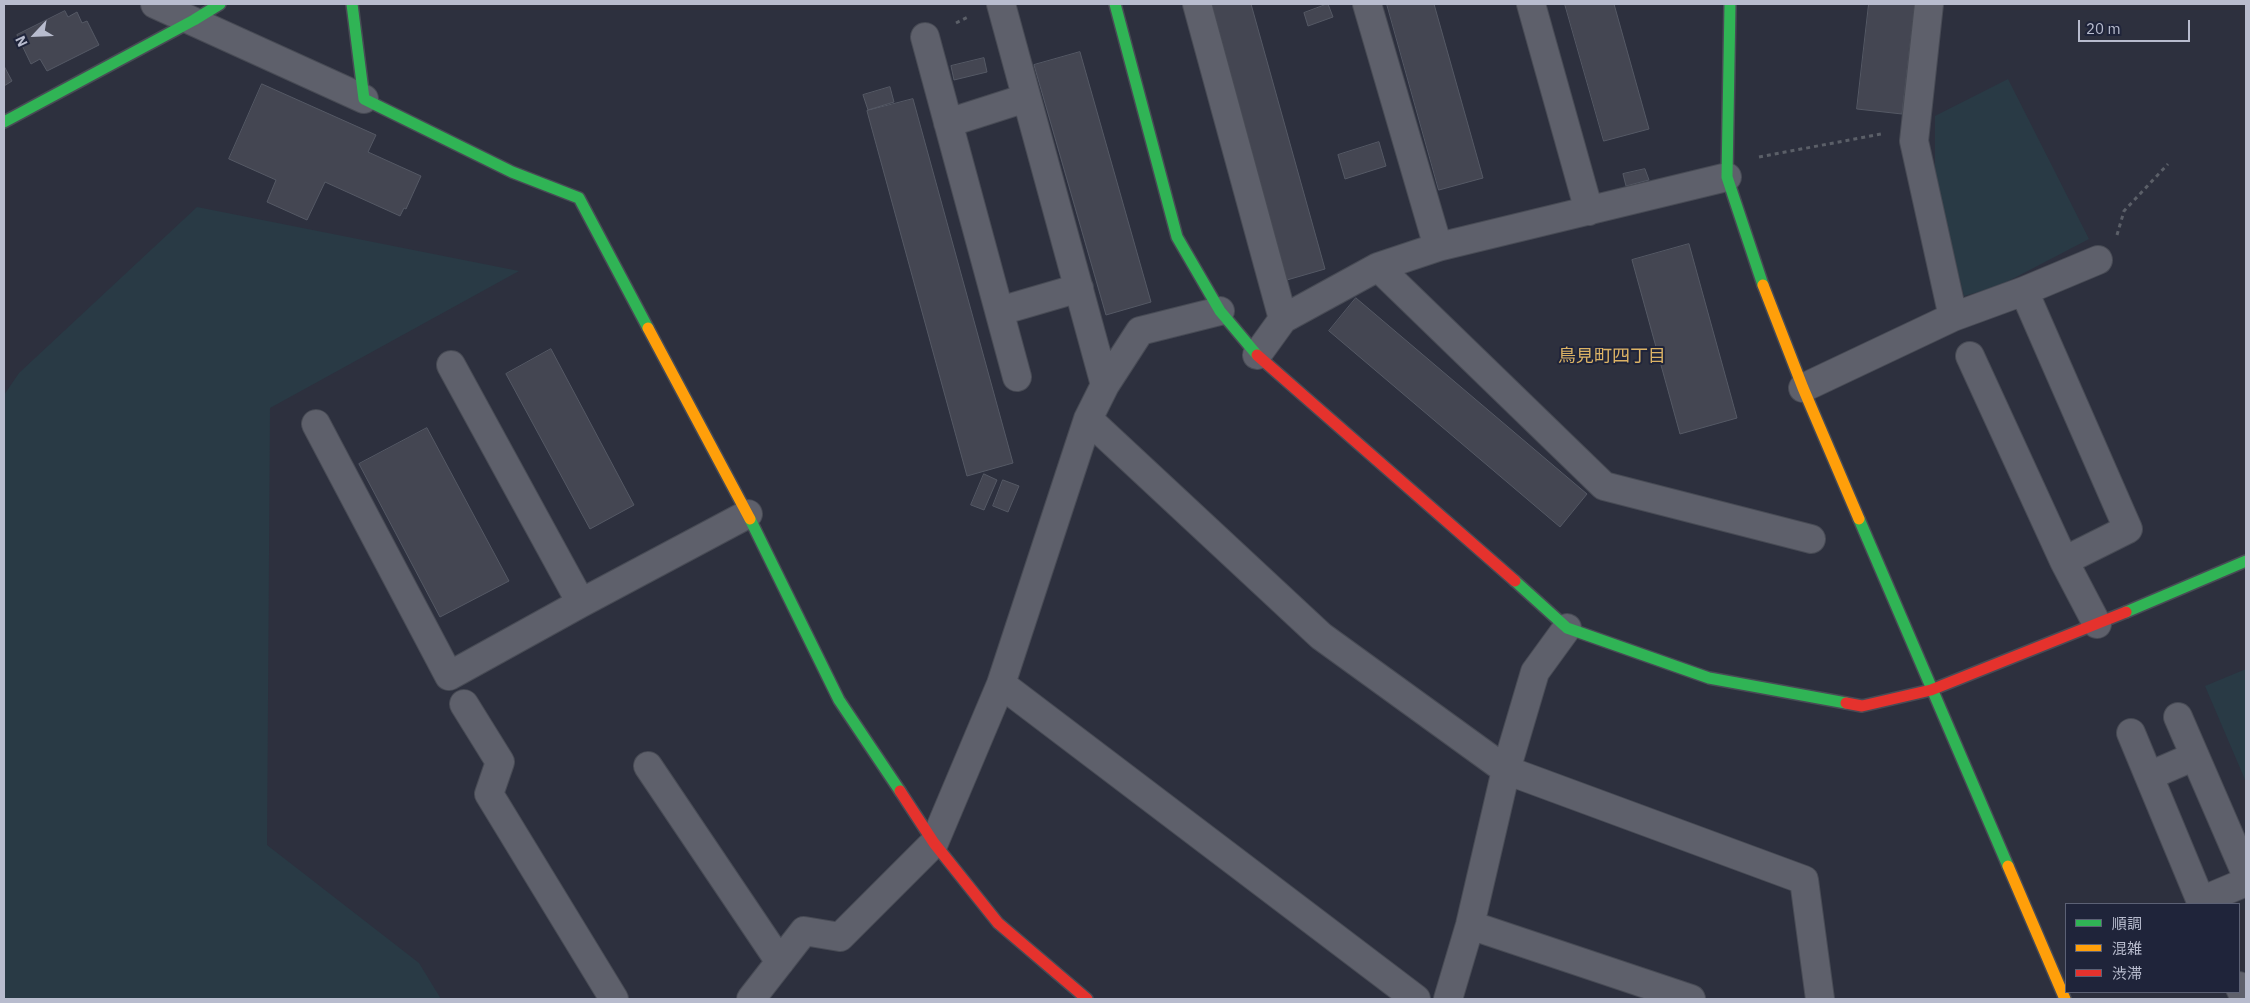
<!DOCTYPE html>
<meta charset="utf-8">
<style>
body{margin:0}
#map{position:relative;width:2250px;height:1003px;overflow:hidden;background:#2d303e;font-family:"IBM Plex Sans","Noto Sans JP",sans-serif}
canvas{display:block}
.frame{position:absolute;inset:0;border:5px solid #b8bcce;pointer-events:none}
.legend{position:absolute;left:2065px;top:903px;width:175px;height:90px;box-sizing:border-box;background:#1f243a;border:1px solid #5c6175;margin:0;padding:6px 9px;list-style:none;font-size:15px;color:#b8bcce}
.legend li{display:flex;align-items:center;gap:10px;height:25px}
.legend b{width:25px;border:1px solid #5c6175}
.north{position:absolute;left:10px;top:10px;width:50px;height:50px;-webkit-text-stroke:4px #1f243a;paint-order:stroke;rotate:245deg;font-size:14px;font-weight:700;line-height:20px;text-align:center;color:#b8bcce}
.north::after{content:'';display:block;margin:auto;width:18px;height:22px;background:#b8bcce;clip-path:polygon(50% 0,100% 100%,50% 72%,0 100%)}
.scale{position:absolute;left:2078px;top:20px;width:112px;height:22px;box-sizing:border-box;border:2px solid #b8bcce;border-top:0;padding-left:6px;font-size:15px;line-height:18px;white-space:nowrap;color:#b8bcce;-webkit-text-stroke:4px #1f243a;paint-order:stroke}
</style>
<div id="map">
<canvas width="2250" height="1003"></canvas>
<div class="frame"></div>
<ul class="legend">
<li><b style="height:6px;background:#30b455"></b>順調</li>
<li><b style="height:6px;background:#ff9f0a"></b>混雑</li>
<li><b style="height:6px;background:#e5322d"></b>渋滞</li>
</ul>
<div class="north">N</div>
<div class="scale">20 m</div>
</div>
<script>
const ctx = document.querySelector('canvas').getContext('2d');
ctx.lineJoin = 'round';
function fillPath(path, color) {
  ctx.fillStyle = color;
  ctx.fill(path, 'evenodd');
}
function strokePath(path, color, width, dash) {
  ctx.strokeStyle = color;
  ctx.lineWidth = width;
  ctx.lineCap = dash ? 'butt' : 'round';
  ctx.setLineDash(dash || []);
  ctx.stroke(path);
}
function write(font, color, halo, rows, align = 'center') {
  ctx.font = font + ' "IBM Plex Sans","Noto Sans JP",sans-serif';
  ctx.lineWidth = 4;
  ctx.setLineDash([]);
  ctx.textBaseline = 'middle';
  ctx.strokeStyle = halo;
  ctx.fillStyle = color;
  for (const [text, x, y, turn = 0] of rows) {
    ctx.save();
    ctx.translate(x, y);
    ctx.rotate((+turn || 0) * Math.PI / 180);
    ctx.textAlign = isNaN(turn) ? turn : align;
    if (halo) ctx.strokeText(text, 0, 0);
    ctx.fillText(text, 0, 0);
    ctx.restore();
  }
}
const green = new Path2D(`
 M 2008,79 L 2089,239 L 1997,287 L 1964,296 L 1935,177 L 1935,116 Z
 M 197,207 L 519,271 L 270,408 L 267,845 L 419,963 L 441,999 L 4,999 L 4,395 L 19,373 Z
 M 2246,669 L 2246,782 L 2205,686 Z`);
const building = new Path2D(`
 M 1203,4 L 1251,4 L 1325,269 L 1280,282 Z
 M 1328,4 L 1333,17 L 1308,26 L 1304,13 Z
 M 1387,4 L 1434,4 L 1483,178 L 1439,190 Z
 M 1565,4 L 1614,4 L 1649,129 L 1604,141 Z
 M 1869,4 L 1915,4 L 1902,114 L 1857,109 Z
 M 65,11 L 68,17 L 77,12 L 82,23 L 87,21 L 99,45 L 47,71 L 40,59 L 31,64 L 17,35 Z
 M 1080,52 L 1151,302 L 1106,315 L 1034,65 Z
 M 984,58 L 987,72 L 954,80 L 951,66 Z
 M 4,66 L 12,81 L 4,86 Z
 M 262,84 L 376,135 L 368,152 L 421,176 L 406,209 L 404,208 L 400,216 L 325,182 L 307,220 L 267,202 L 276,180 L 229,159 Z
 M 890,87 L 894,102 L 868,110 L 863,95 Z
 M 913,99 L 1013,463 L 967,476 L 867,111 Z
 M 1379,142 L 1386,166 L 1345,179 L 1338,155 Z
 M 1645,169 L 1649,180 L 1626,186 L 1623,174 Z
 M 1689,244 L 1737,418 L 1680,434 L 1632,260 Z
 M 1356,298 L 1587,494 L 1560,527 L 1329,331 Z
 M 551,349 L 634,505 L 590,529 L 506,374 Z
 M 427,428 L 509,581 L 440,617 L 359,464 Z
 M 984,474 L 997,480 L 984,510 L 971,505 Z
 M 1003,480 L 1019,486 L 1008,512 L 993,506 Z`);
const path = new Path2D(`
 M 956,23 L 970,16
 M 1759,157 L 1881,134
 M 2117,235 L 2124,211 L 2168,164`);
const street = new Path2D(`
 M 155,4 L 364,99
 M 1001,4 L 1105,385
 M 1197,4 L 1283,319 L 1378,267 L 1604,486 L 1811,539
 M 1367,4 L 1438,247
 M 1531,4 L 1589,211
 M 1929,4 L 1914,141 L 1953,317
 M 925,37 L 1017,377
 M 948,123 L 1026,98
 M 1378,267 L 1438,247 L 1727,177
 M 2024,291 L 2128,529 L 2064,561
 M 1000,311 L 1079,288
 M 1257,355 L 1283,319
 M 1970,356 L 2064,561 L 2097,624
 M 451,365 L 581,603
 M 1803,388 L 1953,317 L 2024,291 L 2098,260
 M 1088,419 L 1321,636 L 1506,770 L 1804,880 L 1820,999
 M 316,424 L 449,676 L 581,603 L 748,514
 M 1001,684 L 1416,999
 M 464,704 L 500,762 L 489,794 L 614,999
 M 2178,717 L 2246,874
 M 2131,733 L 2202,904
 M 648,766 L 780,962
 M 2149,776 L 2195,756
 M 2201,901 L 2246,882
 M 1470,925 L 1691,999
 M 2239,986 L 2245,999
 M 751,999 L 804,931 L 840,937 L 934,843 L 1001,684 L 1088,419 L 1105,385 L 1140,331 L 1220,311
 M 1448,999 L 1470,925 L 1506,770 L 1535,672 L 1567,628`);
const fast = new Path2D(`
 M 352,4 L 364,99 L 512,172 L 579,198 L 648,328
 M 1115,4 L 1177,237 L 1220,311 L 1257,355
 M 1730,4 L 1727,177 L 1763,285
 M 4,122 L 194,20 L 220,4
 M 750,519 L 839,700 L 900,791
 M 1859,519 L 2008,866
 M 1515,581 L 1567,628 L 1709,678 L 1846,703
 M 2126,612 L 2246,561`);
const slow = new Path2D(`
 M 1763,285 L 1803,388 L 1859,519
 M 648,328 L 750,519
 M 2008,866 L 2065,999`);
const jam = new Path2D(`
 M 1257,355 L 1515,581
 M 1846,703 L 1862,706 L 1931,690 L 2126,612
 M 900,791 L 934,843 L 998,923 L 1087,999`);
const neighbourhoodNames = [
 ["鳥見町四丁目",1612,357]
];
fillPath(green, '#293a45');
fillPath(building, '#444652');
strokePath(building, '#555965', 1);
strokePath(street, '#484b55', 30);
strokePath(fast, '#484b55', 14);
strokePath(slow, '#484b55', 14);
strokePath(jam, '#484b55', 14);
strokePath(path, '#5b5f68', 3, [4, 4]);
strokePath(street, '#5e606b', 28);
strokePath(fast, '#30b455', 11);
strokePath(slow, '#ff9f0a', 11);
strokePath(jam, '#e5322d', 11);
write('18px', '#dcb365', '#1f243a', neighbourhoodNames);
</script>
